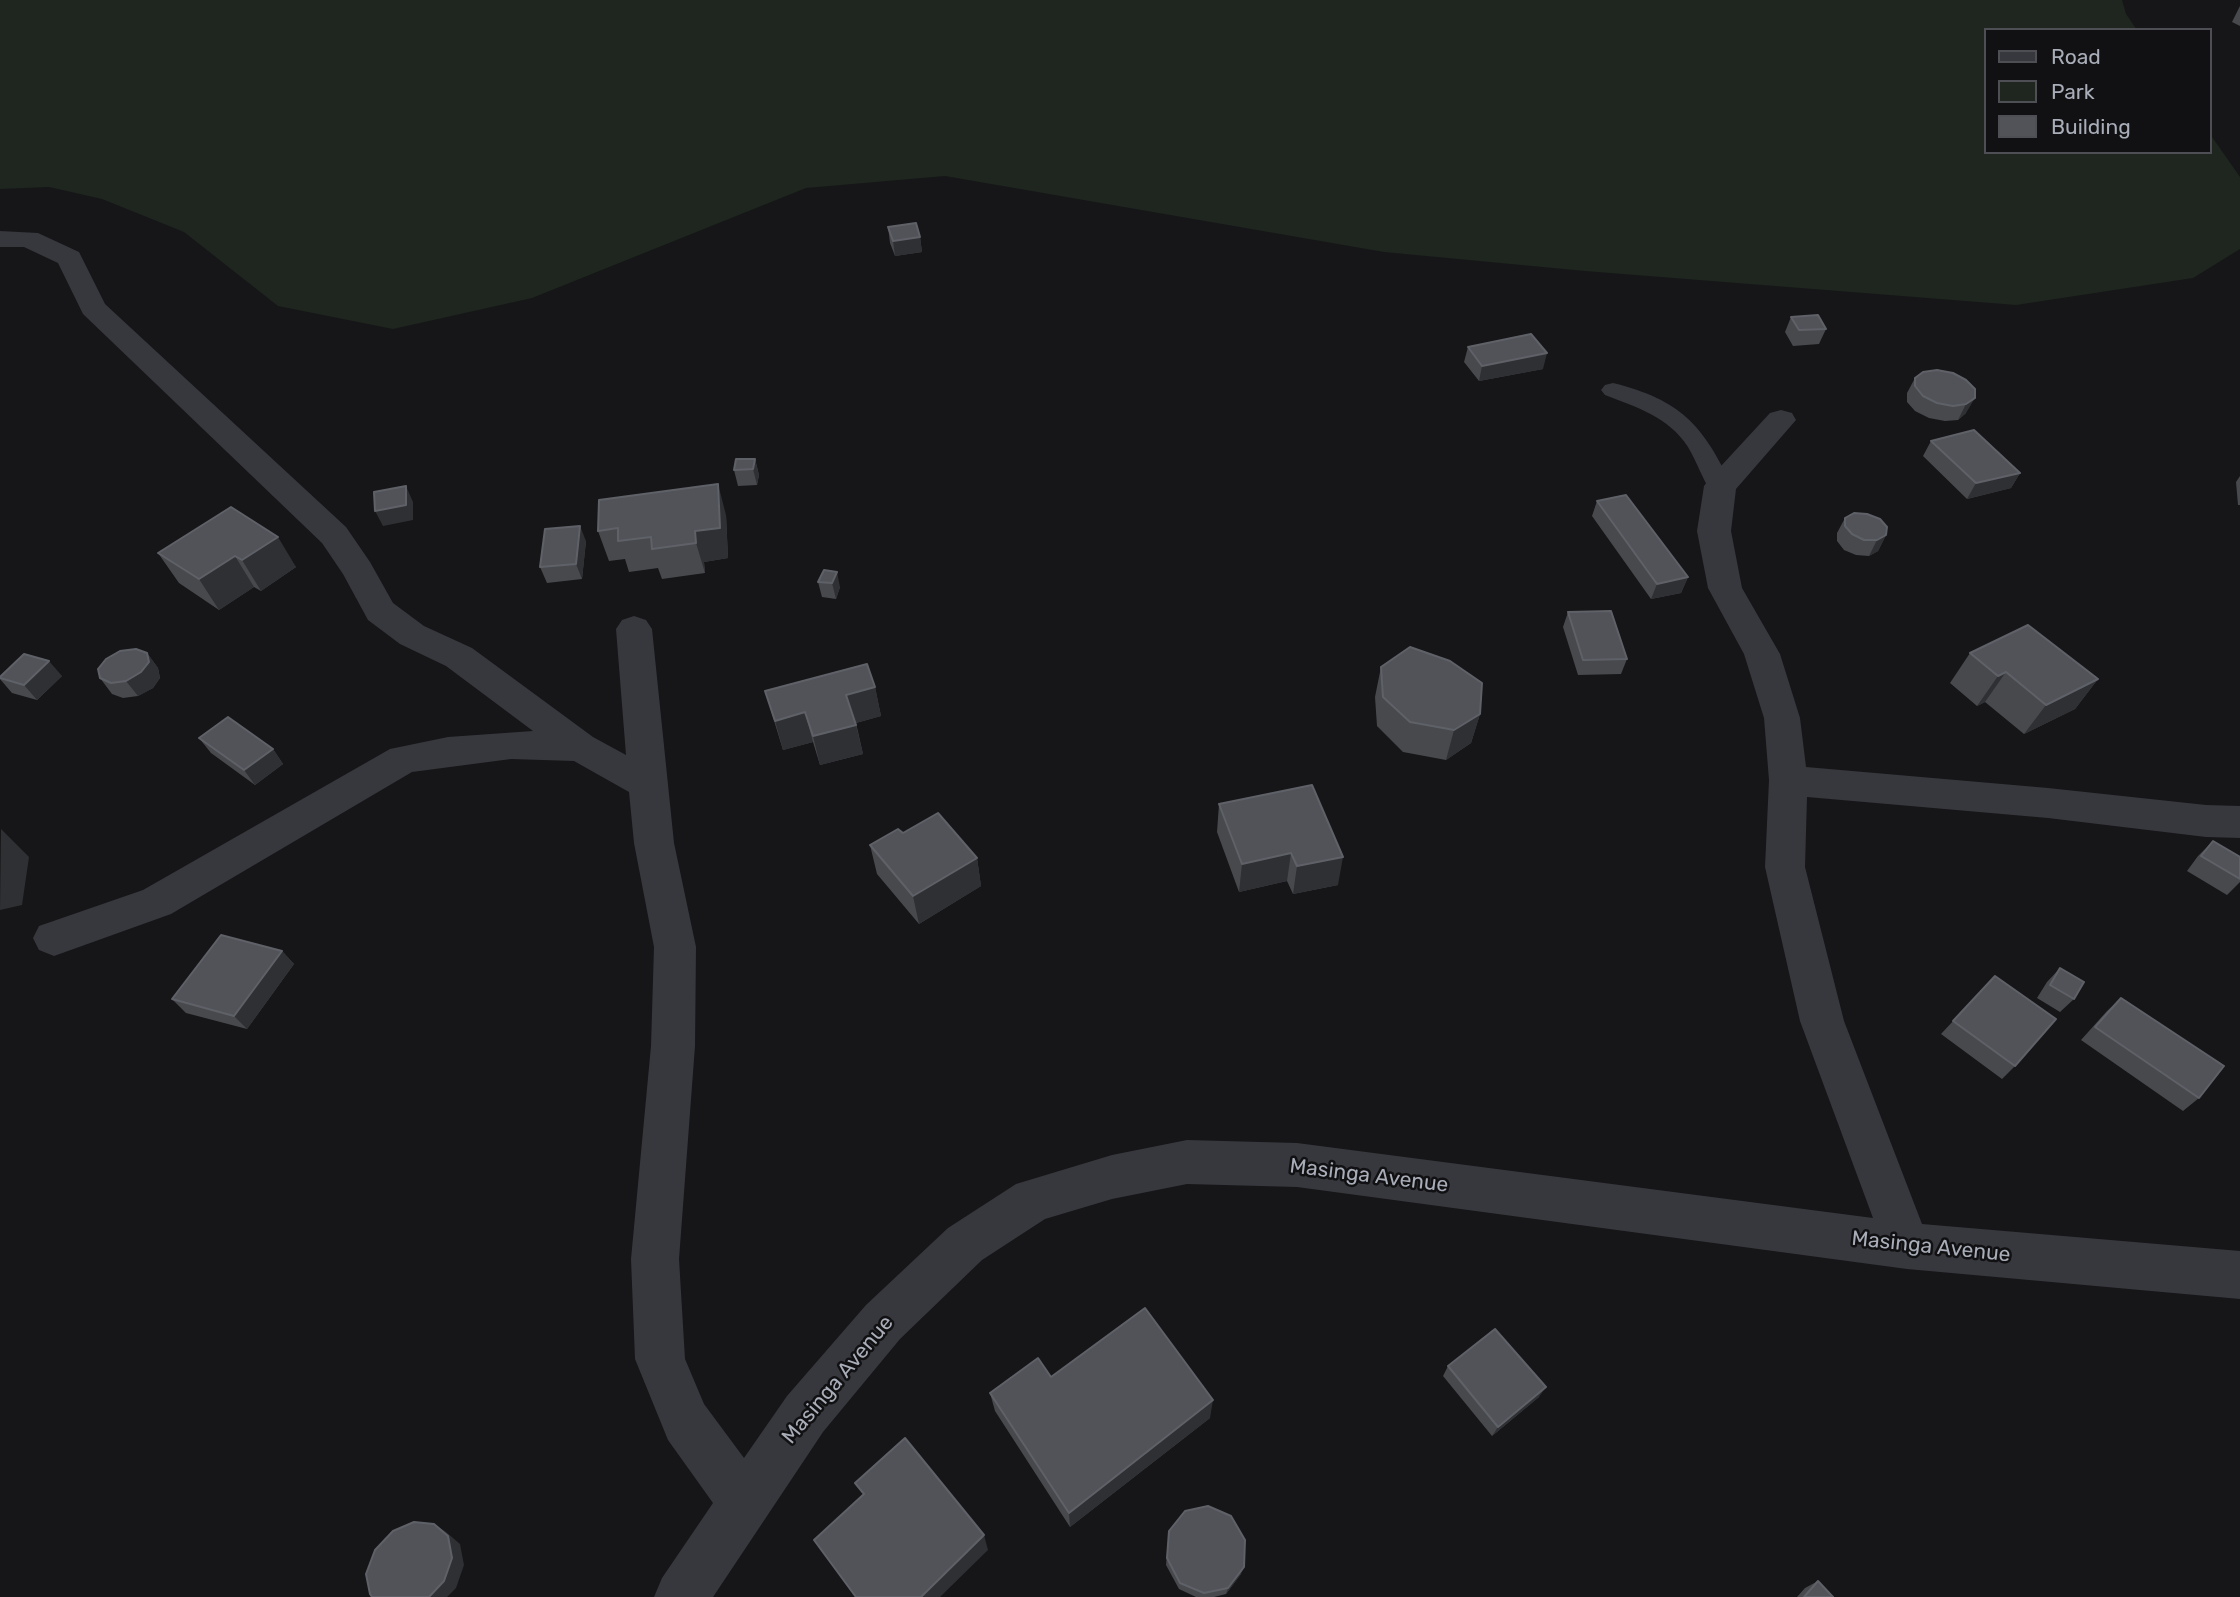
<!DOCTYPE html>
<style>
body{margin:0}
#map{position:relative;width:2240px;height:1597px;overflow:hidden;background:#161618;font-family:Rubik,sans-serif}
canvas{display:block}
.legend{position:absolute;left:1984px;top:28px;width:228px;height:126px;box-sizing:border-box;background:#111113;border:2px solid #4d4f55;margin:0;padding:9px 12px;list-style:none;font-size:21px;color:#a8adb8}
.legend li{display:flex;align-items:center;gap:14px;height:35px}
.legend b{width:35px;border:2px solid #4d4f55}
</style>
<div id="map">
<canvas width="2240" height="1597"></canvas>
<ul class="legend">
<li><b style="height:9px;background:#37383d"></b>Road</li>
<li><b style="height:19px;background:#1e261f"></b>Park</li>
<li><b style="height:19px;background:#525359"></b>Building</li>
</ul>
</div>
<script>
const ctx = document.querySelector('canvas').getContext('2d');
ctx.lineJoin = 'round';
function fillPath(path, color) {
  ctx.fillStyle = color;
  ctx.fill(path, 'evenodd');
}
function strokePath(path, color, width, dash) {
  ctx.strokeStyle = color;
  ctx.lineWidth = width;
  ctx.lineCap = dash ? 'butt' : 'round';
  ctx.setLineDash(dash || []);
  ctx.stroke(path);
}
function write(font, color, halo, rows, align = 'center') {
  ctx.font = font + ' Rubik,sans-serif';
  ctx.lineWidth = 5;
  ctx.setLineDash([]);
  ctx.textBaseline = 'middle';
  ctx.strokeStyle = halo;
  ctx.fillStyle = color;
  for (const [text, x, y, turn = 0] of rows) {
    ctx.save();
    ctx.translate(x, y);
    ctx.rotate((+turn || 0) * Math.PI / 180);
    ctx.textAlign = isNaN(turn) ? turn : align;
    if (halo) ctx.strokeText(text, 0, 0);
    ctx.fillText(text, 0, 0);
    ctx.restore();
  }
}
const green = new Path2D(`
 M 0,0 L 2122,0 L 2126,14 L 2137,30 L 1986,30 L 1986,152 L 2210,152 L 2210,134 L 2240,177 L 2240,249 L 2193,278 L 2016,305 L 1585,271 L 1384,252 L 945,176 L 806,188 L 532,298 L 393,329 L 278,306 L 184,232 L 102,199 L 49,187 L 0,189 Z`);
const service = new Path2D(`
 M 1613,383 C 1681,400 1703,425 1732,486 L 1729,492 L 1720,494 L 1711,492 C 1702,478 1697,462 1688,447 C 1669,417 1636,407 1605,395 L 1601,390 L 1605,385 Z`);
const minor = new Path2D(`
 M 0,231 L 38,233 L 79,252 L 105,304 L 346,527 L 370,562 L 393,603 L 424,626 L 472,648 L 593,737 L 626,755 L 616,629 L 622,620 L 634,616 L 646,620 L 652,629 L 674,843 L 696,947 L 695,1046 L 679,1259 L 685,1359 L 704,1404 L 744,1458 L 787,1396 L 866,1305 L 948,1228 L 1016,1184 L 1112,1155 L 1187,1140 L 1297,1143 L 1873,1218 L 1800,1021 L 1765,867 L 1769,780 L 1764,718 L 1744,654 L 1708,588 L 1697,531 L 1704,486 L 1709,479 L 1770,413 L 1781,410 L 1792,413 L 1796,420 L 1736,489 L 1731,531 L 1742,588 L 1780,654 L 1800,718 L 1806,767 L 2048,788 L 2206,805 L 2240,806 L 2240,838 L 2206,837 L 2048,818 L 1807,797 L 1805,867 L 1844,1021 L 1922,1224 L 2240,1251 L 2240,1299 L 1907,1269 L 1297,1187 L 1187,1184 L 1112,1199 L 1045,1219 L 982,1260 L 900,1339 L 823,1432 L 713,1597 L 654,1597 L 662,1578 L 713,1503 L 668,1440 L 635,1359 L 631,1259 L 651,1046 L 654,947 L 634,843 L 629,792 L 574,761 L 511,759 L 412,772 L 171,914 L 54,956 L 39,950 L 33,938 L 39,926 L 143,890 L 390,749 L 448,737 L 533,731 L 446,666 L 400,644 L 368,620 L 343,574 L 322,543 L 83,314 L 58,263 L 24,247 L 0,247 Z`);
const wall = new Path2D(`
 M 2240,6 L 2240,26 L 2232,22 Z
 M 888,227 L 920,237 L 922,252 L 895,256 L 890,243 Z
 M 1791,317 L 1826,329 L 1819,344 L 1793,346 L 1785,332 Z
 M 1468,347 L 1543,369 L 1479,381 L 1464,362 Z
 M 1915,378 L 1966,380 L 1966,413 L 1958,420 L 1945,421 L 1929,418 L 1915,411 L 1907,402 L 1907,393 Z
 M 1931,441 L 2020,473 L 2011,488 L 1967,499 L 1923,456 Z
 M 755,459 L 759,475 L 757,485 L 738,486 L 734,470 Z
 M 2240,476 L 2240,505 L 2238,505 L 2236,482 Z
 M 1597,501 L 1688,577 L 1681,593 L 1651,599 L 1592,516 Z
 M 231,507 L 296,567 L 261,591 L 254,587 L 219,610 L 179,583 L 158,553 Z
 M 726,515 L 728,558 L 704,562 L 705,573 L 662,579 L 658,568 L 629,572 L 625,559 L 609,561 L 598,531 Z
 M 1845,518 L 1886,535 L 1878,551 L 1869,556 L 1856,555 L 1844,550 L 1837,541 L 1837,533 Z
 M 586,541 L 582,579 L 547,583 L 540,567 Z
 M 824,570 L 840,587 L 836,599 L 822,597 L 818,582 Z
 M 1568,612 L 1627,659 L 1621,674 L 1578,675 L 1563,627 Z
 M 147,653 L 158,668 L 160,678 L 153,688 L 138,696 L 123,698 L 112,694 L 100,678 Z
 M 1970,653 L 2098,679 L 2075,709 L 2024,734 L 1985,702 L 1977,706 L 1950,683 Z
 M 1381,667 L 1480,714 L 1471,743 L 1446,760 L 1403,752 L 1377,726 L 1375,697 Z
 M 62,676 L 37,700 L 12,693 L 0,679 L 0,677 Z
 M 875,687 L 881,716 L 856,723 L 863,754 L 820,765 L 813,742 L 783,750 L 765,691 Z
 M 199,738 L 273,749 L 283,764 L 255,785 L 211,753 Z
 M 1219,804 L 1338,885 L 1293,894 L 1287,881 L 1239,892 L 1217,832 Z
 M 903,833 L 977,858 L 981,886 L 919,924 L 877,874 L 870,845 Z
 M 2213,841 L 2240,857 L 2240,882 L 2227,895 L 2187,871 L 2198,856 Z
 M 282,951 L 294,964 L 247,1029 L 186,1013 L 172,999 Z
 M 2060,968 L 2074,999 L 2060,1012 L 2037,998 L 2047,982 Z
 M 1995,976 L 2015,1066 L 2002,1079 L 1941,1034 Z
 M 2121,998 L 2199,1098 L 2183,1111 L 2081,1040 L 2107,1011 Z
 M 1448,1366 L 1539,1397 L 1492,1436 L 1443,1376 Z
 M 1051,1377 L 1210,1418 L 1070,1527 L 995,1411 L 990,1393 Z
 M 1169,1531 L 1241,1574 L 1226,1594 L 1214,1597 L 1196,1597 L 1179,1589 L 1166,1565 Z
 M 1818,1581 L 1833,1597 L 1797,1597 L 1805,1588 Z`);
const shadedWall = new Path2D(`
 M 920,237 L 922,252 L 895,256 L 893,241 Z
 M 1547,353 L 1543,369 L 1479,381 L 1482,366 Z
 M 1975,398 L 1966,413 L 1958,420 L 1966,404 Z
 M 755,459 L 759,475 L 757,485 L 753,469 Z
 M 2020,473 L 2011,488 L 1967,499 L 1976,483 Z
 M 718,484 L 726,515 L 728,558 L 704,562 L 705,573 L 696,543 L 695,531 Z
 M 406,486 L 413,502 L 413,520 L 383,526 L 375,511 Z
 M 580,526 L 586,541 L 582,579 L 576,564 Z
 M 1886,535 L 1878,551 L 1869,556 L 1877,540 Z
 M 278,537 L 296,567 L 261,591 L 242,560 Z
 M 235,556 L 254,587 L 219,610 L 199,579 Z
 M 837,572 L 840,587 L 836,599 L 832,583 Z
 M 1688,577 L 1681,593 L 1651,599 L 1657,584 Z
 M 147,653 L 158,668 L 160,678 L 153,688 L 138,696 L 126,681 Z
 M 49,661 L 62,676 L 37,700 L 24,685 Z
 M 2006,672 L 1985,702 L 1977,706 L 1998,676 Z
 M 2098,679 L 2075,709 L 2024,734 L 2046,705 Z
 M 875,687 L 881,716 L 852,724 L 846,695 Z
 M 805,712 L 813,742 L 783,750 L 775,721 Z
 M 1480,714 L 1471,743 L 1446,760 L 1454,730 Z
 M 856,725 L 863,754 L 820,765 L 813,736 Z
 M 273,749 L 283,764 L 255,785 L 244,770 Z
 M 1,829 L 29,857 L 22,905 L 0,910 Z
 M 1291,853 L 1287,881 L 1239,892 L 1242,864 Z
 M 1343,857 L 1338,885 L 1293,894 L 1297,866 Z
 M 977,858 L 981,886 L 919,924 L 913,896 Z
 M 282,951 L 294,964 L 247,1029 L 234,1016 Z
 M 1546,1387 L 1539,1397 L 1492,1436 L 1498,1427 Z
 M 1213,1400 L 1210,1418 L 1070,1527 L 1069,1513 Z
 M 434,1524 L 446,1532 L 460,1544 L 464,1565 L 456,1588 L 447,1597 L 429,1597 Z
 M 984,1535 L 988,1550 L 940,1597 L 921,1597 Z
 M 1244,1567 L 1241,1574 L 1226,1594 L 1228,1588 Z`);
const building = new Path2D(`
 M 916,223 L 920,237 L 893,241 L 888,227 Z
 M 1818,315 L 1826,329 L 1799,330 L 1791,317 Z
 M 1531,334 L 1547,353 L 1482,366 L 1468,347 Z
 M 1937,370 L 1953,373 L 1966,380 L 1975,389 L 1975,398 L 1966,404 L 1953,406 L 1937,403 L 1923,396 L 1915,386 L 1915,378 L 1923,372 Z
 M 1974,430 L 2020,473 L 1976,483 L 1931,441 Z
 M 736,459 L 755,459 L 753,469 L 734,470 Z
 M 718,484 L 720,528 L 695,531 L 696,543 L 652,549 L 651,537 L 618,541 L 618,528 L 598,531 L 599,500 Z
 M 406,486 L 406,505 L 375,511 L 374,492 Z
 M 1626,495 L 1688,577 L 1657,584 L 1597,501 Z
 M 231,507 L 278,537 L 242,560 L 235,556 L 199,579 L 158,553 Z
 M 1854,513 L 1867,514 L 1880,519 L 1887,527 L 1886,535 L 1877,540 L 1864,540 L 1852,534 L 1845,526 L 1845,518 Z
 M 580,526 L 576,564 L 540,567 L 545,529 Z
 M 824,570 L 837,572 L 832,583 L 818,582 Z
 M 1611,611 L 1627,659 L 1583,660 L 1568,612 Z
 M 2028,625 L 2098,679 L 2046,705 L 2006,672 L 1998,676 L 1970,653 Z
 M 1410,647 L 1450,661 L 1482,683 L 1480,714 L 1454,730 L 1410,722 L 1383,697 L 1381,667 Z
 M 136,649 L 147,653 L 149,662 L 141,672 L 126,681 L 111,683 L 100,678 L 98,669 L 106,659 L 120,651 Z
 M 24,654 L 49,661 L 24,685 L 0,678 L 0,677 Z
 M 867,664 L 875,687 L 846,695 L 856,725 L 813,736 L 805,712 L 775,721 L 765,691 Z
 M 228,717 L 273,749 L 244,770 L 199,738 Z
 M 1312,785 L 1343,857 L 1297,866 L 1291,853 L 1242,864 L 1219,804 Z
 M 938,813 L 977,858 L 913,896 L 870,845 L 898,829 L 903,833 Z
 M 2213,841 L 2240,857 L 2240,879 L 2201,856 Z
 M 221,935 L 282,951 L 234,1016 L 172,999 Z
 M 2060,968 L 2084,982 L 2074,999 L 2050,985 Z
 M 1995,976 L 2056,1019 L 2015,1066 L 1953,1021 Z
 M 2121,998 L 2224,1066 L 2199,1098 L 2095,1027 Z
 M 1145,1308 L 1213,1400 L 1069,1513 L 990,1393 L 1038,1358 L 1051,1377 Z
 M 1495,1329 L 1546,1387 L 1498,1427 L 1448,1366 Z
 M 905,1438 L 984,1535 L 921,1597 L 856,1597 L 814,1540 L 864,1494 L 855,1483 Z
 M 1208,1506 L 1231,1516 L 1245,1540 L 1244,1567 L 1228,1588 L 1204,1593 L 1180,1583 L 1167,1558 L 1169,1531 L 1185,1511 Z
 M 414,1522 L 434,1524 L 448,1536 L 452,1558 L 444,1581 L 429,1597 L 372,1597 L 370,1594 L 366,1574 L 375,1550 L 393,1531 Z
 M 1818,1581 L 1833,1597 L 1804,1597 Z`);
const nearStreetnames = [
 ["Masinga Avenue",1369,1176,7],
 ["Masinga Avenue",1931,1247,6],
 ["Masinga Avenue",838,1380,-50]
];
fillPath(green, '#1e261f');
fillPath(service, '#37383d');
fillPath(minor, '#37383d');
fillPath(wall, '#47494d');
fillPath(shadedWall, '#2f3033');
fillPath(building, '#525359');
strokePath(building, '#5f6168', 2);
write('21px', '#a8adb8', '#111113', nearStreetnames);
</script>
